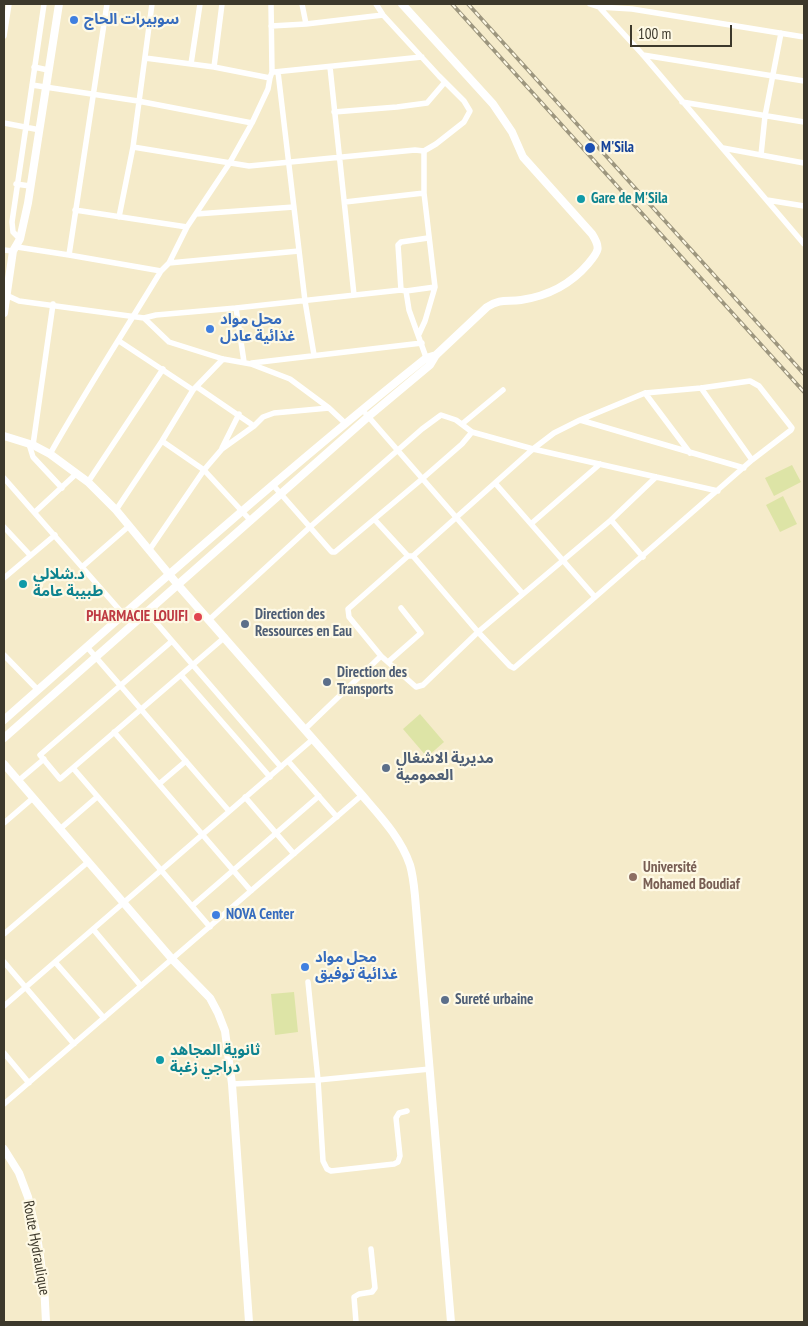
<!DOCTYPE html>
<meta charset="utf-8">
<style>
body{margin:0}
#map{position:relative;width:808px;height:1326px;overflow:hidden;background:#f5ebca;font-family:"PT Sans Narrow",sans-serif}
canvas{display:block}
.frame{position:absolute;inset:0;border:5px solid #3c382b;pointer-events:none}
.scale{position:absolute;left:630px;top:25px;width:102px;height:22px;box-sizing:border-box;border:2px solid #3c382b;border-top:0;padding-left:6px;font-size:15px;line-height:18px;white-space:nowrap;color:#3c382b;-webkit-text-stroke:4px #fef9e5;paint-order:stroke}
</style>
<div id="map">
<canvas width="808" height="1326"></canvas>
<div class="frame"></div>
<div class="scale">100 m</div>
</div>
<script>
const ctx = document.querySelector('canvas').getContext('2d');
ctx.lineJoin = 'round';
function fillPath(path, color) {
  ctx.fillStyle = color;
  ctx.fill(path, 'evenodd');
}
function strokePath(path, color, width, dash) {
  ctx.strokeStyle = color;
  ctx.lineWidth = width;
  ctx.lineCap = dash ? 'butt' : 'round';
  ctx.setLineDash(dash || []);
  ctx.stroke(path);
}
function write(font, color, halo, rows, align = 'center') {
  ctx.font = font + ' "PT Sans Narrow","Noto Sans Arabic",sans-serif';
  ctx.lineWidth = 4.5;
  ctx.setLineDash([]);
  ctx.textBaseline = 'middle';
  ctx.strokeStyle = halo;
  ctx.fillStyle = color;
  for (const [text, x, y, turn = 0] of rows) {
    ctx.save();
    ctx.translate(x, y);
    ctx.rotate((+turn || 0) * Math.PI / 180);
    ctx.textAlign = isNaN(turn) ? turn : align;
    if (halo) ctx.strokeText(text, 0, 0);
    ctx.fillText(text, 0, 0);
    ctx.restore();
  }
}
const green = new Path2D(`
 M 792,465 L 801,482 L 774,496 L 765,478 Z
 M 783,496 L 797,524 L 780,532 L 766,505 Z
 M 420,714 L 444,742 L 427,757 L 403,729 Z
 M 294,992 L 298,1032 L 275,1035 L 271,994 Z`);
const street = new Path2D(`
 M 302,4 L 306,24
 M 590,4 L 599,7 L 643,55 L 804,244
 M 599,7 L 632,9 L 804,37
 M 271,26 L 306,24 L 383,15
 M 4,36 L 9,4
 M 643,55 L 804,81
 M 145,58 L 214,67 L 270,78
 M 191,64 L 200,4
 M 34,67 L 48,70
 M 214,67 L 222,4
 M 330,67 L 354,295
 M 274,72 L 422,57
 M 278,72 L 305,301 L 314,355
 M 32,85 L 138,101 L 252,123
 M 682,102 L 804,122
 M 334,112 L 397,107 L 427,103 L 445,82
 M 4,123 L 40,130
 M 133,147 L 249,166 L 415,150 L 424,151 L 436,144 L 464,122 L 470,111 L 464,101 L 439,76 L 383,15 L 376,4
 M 723,148 L 804,163
 M 761,155 L 765,116 L 781,33
 M 16,184 L 30,186
 M 767,200 L 804,206
 M 345,202 L 424,193
 M 75,210 L 187,227
 M 196,214 L 294,207
 M 119,217 L 133,147 L 152,4
 M 20,239 L 13,232 L 12,222 L 44,4
 M 17,247 L 69,255 L 107,4
 M 4,250 L 13,251
 M 69,255 L 161,271
 M 169,263 L 299,251
 M 401,290 L 398,245 L 401,242 L 428,238
 M 406,291 L 409,310 L 427,360
 M 4,294 L 19,301 L 144,318 L 169,342 L 223,359 L 251,364 L 290,379 L 329,408 L 345,423
 M 236,308 L 244,362
 M 144,318 L 156,315 L 236,308 L 401,290 L 406,291 L 435,287
 M 419,334 L 425,321 L 435,287 L 424,193 L 424,151
 M 119,341 L 193,390
 M 252,363 L 422,343
 M 197,387 L 254,426 L 263,417 L 274,413 L 329,408
 M 701,388 L 752,460
 M 645,393 L 690,453
 M 366,414 L 523,594
 M 580,420 L 744,468
 M 462,424 L 503,390
 M 162,441 L 204,470 L 251,521
 M 29,444 L 33,457 L 62,488
 M 33,445 L 53,304
 M 222,448 L 239,414
 M 50,454 C 85,392 124,332 161,271 L 169,263 L 187,227 L 229,164 L 252,123 L 268,89 L 270,78 L 272,72 L 271,4
 M 4,478 L 124,615
 M 88,482 L 163,369
 M 495,483 L 595,597
 M 273,485 L 330,550 L 332,552 L 335,552 L 422,479 L 462,444 L 472,432
 M 116,510 L 162,441 L 193,390 L 223,359
 M 35,512 L 76,474
 M 375,520 L 408,556
 M 611,520 L 643,557
 M 532,523 L 600,464
 M 4,527 L 30,555
 M 150,549 L 204,470 L 222,449 L 254,426
 M 413,556 L 478,632 L 510,666 L 514,668 L 752,460 L 791,430 L 792,428 L 759,386 L 750,381 L 701,388 L 645,393 L 580,420 L 554,433 L 533,449 L 413,556 L 408,556 L 348,609 L 349,617 L 381,656 L 416,687 L 423,685 L 478,632 L 611,520 L 656,477
 M 82,567 L 129,526
 M 4,578 L 55,535
 M 147,612 L 281,767
 M 210,619 L 310,527 L 422,429 L 441,415 L 456,420 L 472,432 L 533,449 L 718,491
 M 172,641 L 40,755 L 60,779 L 225,637
 M 87,647 L 229,811
 M 4,655 L 38,690
 M 388,662 L 421,633 L 401,608
 M 181,675 L 270,777
 M 305,729 L 381,656
 M 114,732 L 251,891
 M 288,761 L 337,817
 M 73,768 L 210,927
 M 18,781 L 44,759
 M 159,784 L 186,761
 M 245,797 L 294,854
 M 4,823 L 33,798
 M 60,829 L 97,797
 M 192,906 L 319,796
 M 93,929 L 141,986
 M 4,934 L 88,862
 M 4,962 L 74,1044
 M 55,962 L 104,1018
 M 308,982 L 318,1080 L 323,1161 L 327,1169 L 331,1171 L 394,1164 L 398,1162 L 400,1156 L 396,1118 L 399,1113 L 407,1111
 M 4,1006 L 313,739
 M 4,1053 L 29,1083
 M 232,1084 L 318,1080 L 430,1069
 M 4,1104 L 362,795
 M 356,1322 L 354,1297 L 359,1294 L 372,1292 L 375,1288 L 371,1249`);
const secondary = new Path2D(`
 M 4,313 L 13,251 L 20,239 L 28,203 L 59,4
 M 4,436 L 33,445 L 50,454 L 88,482 L 116,510 L 178,585 L 362,795 C 380,816 401,838 410,865 C 413,875 414,886 415,896 L 451,1322
 M 4,720 C 143,597 281,474 426,358 L 436,355
 M 4,738 L 369,416 L 430,365 L 436,355 L 487,307 C 501,298 507,302 521,300 C 548,296 571,284 588,264 C 599,251 601,248 592,234 L 523,157 L 512,132 L 493,104 L 402,4
 M 4,764 L 172,959 L 210,998 L 218,1013 L 225,1031 L 232,1084 L 249,1322
 M 4,1149 L 19,1173 L 28,1197 L 37,1236 L 44,1284 L 46,1322`);
const rail = new Path2D(`
 M 452,4 L 804,392
 M 468,4 L 804,374`);
const markers = [
 [74,20,5,"#3f7fe0"],
 [590,148,6,"#1a4fb4"],
 [581,199,5,"#0f9aa8"],
 [210,329,5,"#3f7fe0"],
 [23,584,5,"#0f9aa8"],
 [198,617,5,"#e0444e"],
 [245,624,5,"#5c6f8a"],
 [327,682,5,"#5c6f8a"],
 [386,768,5,"#5c6f8a"],
 [633,877,5,"#8d6e63"],
 [216,915,5,"#3f7fe0"],
 [305,967,5,"#3f7fe0"],
 [445,1000,5,"#5c6f8a"],
 [160,1060,5,"#0f9aa8"]
];
const shopNames = [
 ["سوبيرات الحاج",84,20],
 ["محل مواد",220,320],
 ["غذائية عادل",220,337],
 ["NOVA Center",226,915],
 ["محل مواد",315,958],
 ["غذائية توفيق",315,975]
];
const transitNames = [
 ["M'Sila",601,148]
];
const cultureNames = [
 ["Gare de M'Sila",591,199],
 ["د.شلالي",33,575],
 ["طبيبة عامة",33,592],
 ["ثانوية المجاهد",170,1051],
 ["دراجي زغبة",170,1068]
];
const serviceNames = [
 ["Direction des",255,615],
 ["Ressources en Eau",255,632],
 ["Direction des",337,673],
 ["Transports",337,690],
 ["مديرية الاشغال",396,759],
 ["العمومية",396,776],
 ["Sureté urbaine",455,1000]
];
const healthNames = [
 ["PHARMACIE LOUIFI",188,617]
];
const educationNames = [
 ["Université",643,868],
 ["Mohamed Boudiaf",643,885]
];
const streetNames = [
 ["Route Hydraulique",36,1248,80]
];
fillPath(green, '#dde4a6');
strokePath(street, '#fff', 5.5);
strokePath(secondary, '#fff', 8);
strokePath(rail, '#9d967e', 4);
strokePath(rail, '#fef9e5', 2, [5.5]);
for (const [x, y, r, color] of markers) {
  const dot = new Path2D();
  dot.arc(x, y, r, 0, 2 * Math.PI);
  ctx.fillStyle = color;
  ctx.fill(dot);
  strokePath(dot, '#fef9e5', 2);
}
write('bold 15px', '#366cbe', '#fef9e5', shopNames, 'left');
write('bold 15px', '#164399', '#fef9e5', transitNames, 'left');
write('bold 15px', '#0d838f', '#fef9e5', cultureNames, 'left');
write('bold 15px', '#4e5e75', '#fef9e5', serviceNames, 'left');
write('bold 15px', '#be3a42', '#fef9e5', healthNames, 'right');
write('bold 15px', '#785e54', '#fef9e5', educationNames, 'left');
write('15px', '#3c382b', '#fef9e5', streetNames);
</script>
